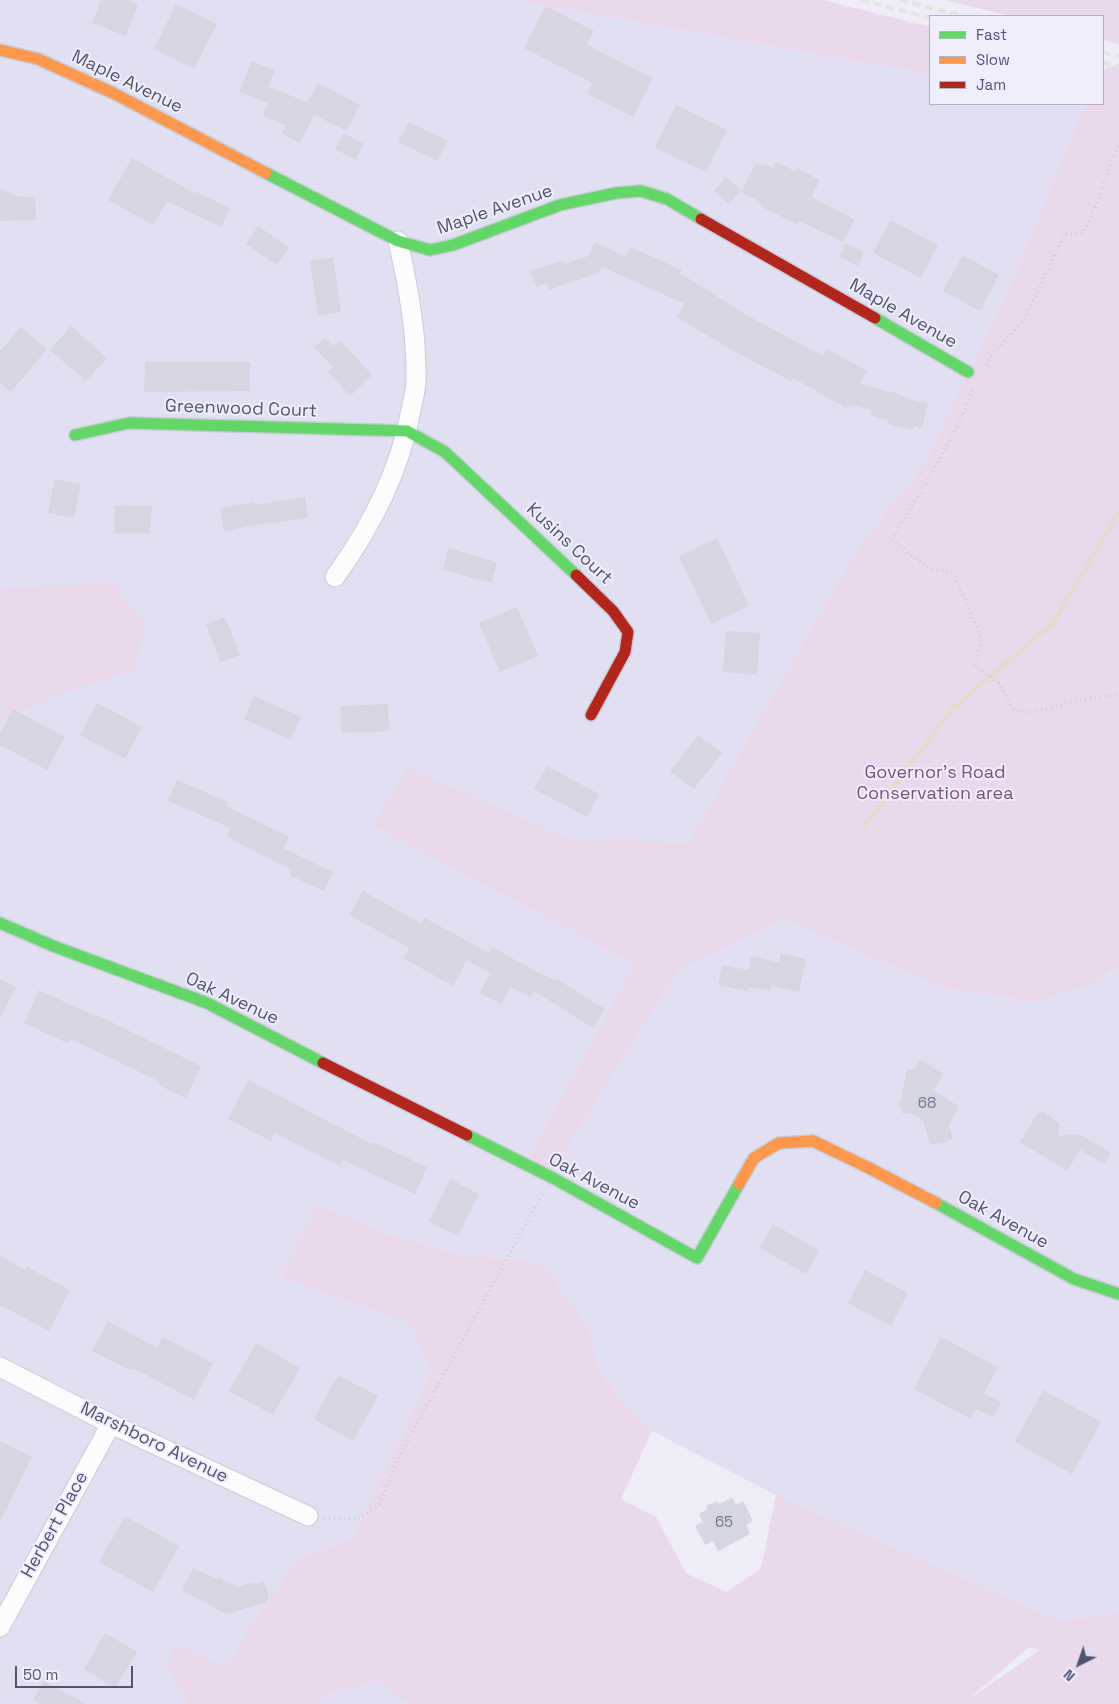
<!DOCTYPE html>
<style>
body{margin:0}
#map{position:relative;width:1119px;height:1704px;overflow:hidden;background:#eeecf6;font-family:"Space Grotesk",sans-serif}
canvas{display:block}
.legend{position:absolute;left:929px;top:15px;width:175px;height:90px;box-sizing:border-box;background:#f0eefd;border:1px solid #b0b1c5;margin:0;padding:6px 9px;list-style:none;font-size:15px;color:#4f5572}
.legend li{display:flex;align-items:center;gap:10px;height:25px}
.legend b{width:25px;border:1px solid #b0b1c5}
.north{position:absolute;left:1054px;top:1639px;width:50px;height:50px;-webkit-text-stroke:4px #f0eefd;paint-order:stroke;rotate:221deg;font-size:14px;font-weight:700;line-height:20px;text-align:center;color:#4f5572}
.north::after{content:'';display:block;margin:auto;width:18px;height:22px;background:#4f5572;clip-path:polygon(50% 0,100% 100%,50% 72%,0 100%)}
.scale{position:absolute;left:15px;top:1666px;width:118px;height:22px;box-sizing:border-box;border:2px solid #4f5572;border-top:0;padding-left:6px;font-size:15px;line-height:18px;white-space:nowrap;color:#4f5572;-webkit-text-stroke:4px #f0eefd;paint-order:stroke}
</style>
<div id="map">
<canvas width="1119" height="1704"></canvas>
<ul class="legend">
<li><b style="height:6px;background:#63d668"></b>Fast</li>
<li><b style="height:6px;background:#ff974d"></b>Slow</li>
<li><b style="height:6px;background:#b3261e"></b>Jam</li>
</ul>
<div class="north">N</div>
<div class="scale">50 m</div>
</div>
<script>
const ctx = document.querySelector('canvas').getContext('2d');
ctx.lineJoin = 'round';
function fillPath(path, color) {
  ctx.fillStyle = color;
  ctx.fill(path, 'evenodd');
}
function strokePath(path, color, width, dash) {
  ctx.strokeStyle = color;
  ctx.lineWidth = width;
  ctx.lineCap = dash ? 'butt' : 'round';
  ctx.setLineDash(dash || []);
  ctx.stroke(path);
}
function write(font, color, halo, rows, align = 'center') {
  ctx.font = font + ' "Space Grotesk",sans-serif';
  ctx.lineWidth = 4;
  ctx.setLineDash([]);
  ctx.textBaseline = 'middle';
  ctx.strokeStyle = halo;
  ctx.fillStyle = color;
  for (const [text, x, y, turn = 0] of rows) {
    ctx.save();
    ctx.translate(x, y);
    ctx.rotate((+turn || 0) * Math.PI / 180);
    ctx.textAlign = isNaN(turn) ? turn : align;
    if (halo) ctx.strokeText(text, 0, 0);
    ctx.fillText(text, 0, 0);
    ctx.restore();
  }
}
const residential = new Path2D(`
 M 0,0 L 512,0 L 930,74 L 930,104 L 1085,104 L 1016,273 L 923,466 L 859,546 L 688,843 L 567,839 L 407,767 L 372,826 L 634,964 L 525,1165 L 549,1176 L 678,971 L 783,919 L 940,987 L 1035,1002 L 1095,984 L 1116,969 L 1119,972 L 1119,1612 L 1060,1621 L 776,1495 L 652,1431 L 599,1373 L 590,1330 L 542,1262 L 457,1254 L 383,1232 L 317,1203 L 281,1277 L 410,1324 L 431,1373 L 352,1539 L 297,1559 L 252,1622 L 228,1667 L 167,1667 L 188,1704 L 0,1704 Z
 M 378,1682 L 407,1704 L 320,1704 L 330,1692 Z`);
const green = new Path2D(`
 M 512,0 L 822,0 L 930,27 L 930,74 Z
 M 945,0 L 1119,0 L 1119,44 L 1103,40 L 1103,16 L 1009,16 Z
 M 1119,63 L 1119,972 L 1115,969 L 1095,984 L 1035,1002 L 940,987 L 783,919 L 678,971 L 549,1176 L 525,1165 L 634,964 L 372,826 L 407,767 L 567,838 L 688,843 L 859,546 L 923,466 L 1016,273 L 1085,104 L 1103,104 L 1103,71 Z
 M 113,584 L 146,622 L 135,670 L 57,695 L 8,718 L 0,717 L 0,588 Z
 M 317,1203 L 383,1232 L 457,1254 L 542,1262 L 590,1330 L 599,1373 L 652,1431 L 621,1499 L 656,1517 L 686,1573 L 726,1592 L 761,1569 L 776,1495 L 1060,1621 L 1119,1612 L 1119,1704 L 407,1704 L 378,1682 L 331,1692 L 320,1704 L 188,1704 L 167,1667 L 174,1644 L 228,1667 L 252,1622 L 297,1559 L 352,1539 L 431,1373 L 410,1324 L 281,1277 ZM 1029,1647 L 1040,1650 L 971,1698 L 971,1697 Z`);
const stream = new Path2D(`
 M 864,827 L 952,709 L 1053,623 L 1119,512`);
const building = new Path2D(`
 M 101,0 L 128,0 L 138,4 L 126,36 L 92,23 Z
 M 176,4 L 217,24 L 194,69 L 154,49 Z
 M 546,6 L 594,31 L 587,45 L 653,78 L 633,117 L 587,94 L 592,83 L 524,48 Z
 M 251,61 L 275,70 L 268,87 L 308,102 L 318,83 L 360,105 L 347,131 L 314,115 L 300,143 L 282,134 L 286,125 L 263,116 L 268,103 L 240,92 Z
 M 676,105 L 727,130 L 706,172 L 655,148 Z
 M 409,122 L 448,141 L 437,161 L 398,142 Z
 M 344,133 L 364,144 L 356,160 L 335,149 Z
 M 132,158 L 194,193 L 195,191 L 230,208 L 221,227 L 167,201 L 153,225 L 108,200 Z
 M 776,162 L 795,171 L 797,168 L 820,180 L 811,197 L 855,219 L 843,242 L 800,221 L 798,225 L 760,206 L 762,203 L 741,192 L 756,163 L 764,167 L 765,164 L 773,168 Z
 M 726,177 L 741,190 L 729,204 L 714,191 Z
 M 0,188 L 19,197 L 35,197 L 36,220 L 0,221 Z
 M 890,220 L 938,245 L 921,278 L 873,253 Z
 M 258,226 L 289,247 L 277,265 L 246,244 Z
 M 595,242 L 626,257 L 630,247 L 682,270 L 680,273 L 748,316 L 823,356 L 827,349 L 867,371 L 859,384 L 899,394 L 898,395 L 907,397 L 907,399 L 928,403 L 922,428 L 914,426 L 913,430 L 887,424 L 889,420 L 871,416 L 872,410 L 848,405 L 846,408 L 793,378 L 791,381 L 728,348 L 677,317 L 685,304 L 602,267 L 599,273 L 549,290 L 547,283 L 536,287 L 530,271 L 564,260 L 565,264 L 588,256 Z
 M 846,243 L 864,252 L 858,266 L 840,257 Z
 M 963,255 L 999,275 L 980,311 L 943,291 Z
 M 333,257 L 341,312 L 318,316 L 310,261 Z
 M 71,326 L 107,358 L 86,381 L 50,350 Z
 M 21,327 L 47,349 L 11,392 L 0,383 L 0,351 Z
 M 325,338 L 333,346 L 340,340 L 372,375 L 350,396 L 328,372 L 333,367 L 314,347 Z
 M 145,362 L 250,362 L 250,391 L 144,392 Z
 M 55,479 L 81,484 L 74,518 L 48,513 Z
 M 305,497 L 308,518 L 274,523 L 273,522 L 224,531 L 220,508 L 254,502 L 255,505 Z
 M 115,505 L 152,506 L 150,534 L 114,533 Z
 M 717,538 L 749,606 L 711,624 L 679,556 Z
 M 448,548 L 497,562 L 492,583 L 443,570 Z
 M 517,607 L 538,656 L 500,672 L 479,623 Z
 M 225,617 L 240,655 L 220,662 L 206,624 Z
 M 726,631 L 760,633 L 757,675 L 723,672 Z
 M 254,696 L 301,717 L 291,740 L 244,719 Z
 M 97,703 L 142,727 L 125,759 L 80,735 Z
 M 388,704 L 389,731 L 341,733 L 341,706 Z
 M 13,709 L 65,737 L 47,770 L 0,745 L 0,734 Z
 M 698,735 L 722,753 L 694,789 L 670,771 Z
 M 547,766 L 599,794 L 587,817 L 534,789 Z
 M 177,780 L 228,802 L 226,806 L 289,837 L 283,848 L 333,872 L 324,891 L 289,875 L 292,870 L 227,837 L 231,828 L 168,801 Z
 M 363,891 L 422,924 L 425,918 L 489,953 L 492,947 L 537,972 L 556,981 L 557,979 L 605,1009 L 593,1028 L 534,991 L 531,997 L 511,987 L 501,1004 L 480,993 L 490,973 L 467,960 L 453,986 L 403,958 L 409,948 L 349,915 Z
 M 781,953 L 806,959 L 799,992 L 772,986 L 771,991 L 749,987 L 748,991 L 718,985 L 722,965 L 749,970 L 751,956 L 779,962 Z
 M 0,979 L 16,987 L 0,1019 Z
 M 39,990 L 95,1016 L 95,1014 L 201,1066 L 186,1098 L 158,1085 L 160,1082 L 71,1039 L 69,1044 L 24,1023 Z
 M 920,1059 L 943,1074 L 934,1090 L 958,1106 L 949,1125 L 953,1139 L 947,1140 L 948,1142 L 930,1145 L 923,1120 L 909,1113 L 903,1114 L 899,1102 L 901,1101 L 907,1069 L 914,1070 Z
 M 248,1080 L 372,1144 L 373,1142 L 427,1167 L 415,1194 L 343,1160 L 340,1166 L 275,1133 L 271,1141 L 228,1119 Z
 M 1044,1112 L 1059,1123 L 1058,1136 L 1072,1134 L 1081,1135 L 1111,1153 L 1104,1164 L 1080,1150 L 1067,1171 L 1020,1142 L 1038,1113 Z
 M 450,1179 L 479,1194 L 458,1236 L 429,1222 Z
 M 773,1224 L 819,1250 L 806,1274 L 760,1248 Z
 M 0,1255 L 25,1270 L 27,1267 L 70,1290 L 49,1331 L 0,1305 Z
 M 865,1270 L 908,1293 L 891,1326 L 848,1303 Z
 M 108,1321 L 157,1348 L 163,1337 L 213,1363 L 194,1400 L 133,1368 L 132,1371 L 92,1351 Z
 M 941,1337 L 998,1367 L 984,1393 L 1001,1402 L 993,1417 L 976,1409 L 971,1419 L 914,1389 Z
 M 256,1343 L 300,1368 L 273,1415 L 229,1391 Z
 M 338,1375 L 378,1396 L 353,1441 L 314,1419 Z
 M 1043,1390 L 1101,1422 L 1072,1474 L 1015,1442 Z
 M 0,1441 L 32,1457 L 0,1522 Z
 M 732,1498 L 736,1505 L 743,1501 L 753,1521 L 746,1525 L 750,1534 L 718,1551 L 713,1541 L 705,1545 L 695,1526 L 703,1522 L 699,1514 L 707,1509 L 706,1506 L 717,1501 L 719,1504 Z
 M 125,1516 L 179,1546 L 153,1592 L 99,1562 Z
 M 193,1568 L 217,1579 L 218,1577 L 237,1587 L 254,1582 L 255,1584 L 264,1581 L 269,1597 L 265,1603 L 226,1614 L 182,1590 Z
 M 105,1633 L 137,1652 L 115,1688 L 84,1669 Z
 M 44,1681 L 86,1704 L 41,1704 L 33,1700 Z`);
const path = new Path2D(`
 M 986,365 L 992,355 L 1024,320 L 1064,235 L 1083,233 L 1098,200 L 1113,157 L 1119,144
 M 973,390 C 952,443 921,491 892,539 L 926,567 L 954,574 L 982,640 L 975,666 L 999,683 L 1014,711 L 1032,712 L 1093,697 L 1119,695
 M 324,1518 L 356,1520 L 379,1505 L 400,1455 L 542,1194`);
const street = new Path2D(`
 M 335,577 C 371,527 400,471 411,410 C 413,400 416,390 416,380 C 417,333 408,286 398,241
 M 0,1367 L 111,1424 L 308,1516
 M 0,1627 L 111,1424`);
const fast = new Path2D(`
 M 266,173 L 398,241 L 430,250 L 453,245 L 560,205 L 616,193 L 641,191 L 667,199 L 701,219
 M 875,318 L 968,372
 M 75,435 L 129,423 L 407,431 L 445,452 L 576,575
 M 0,923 L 53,946 L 207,1003 L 323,1063
 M 467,1135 L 553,1178 L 697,1258 L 739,1184
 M 936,1203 L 1074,1279 L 1119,1294`);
const slow = new Path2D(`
 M 0,50 L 38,59 L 113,93 L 266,173
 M 739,1184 L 754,1158 L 779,1143 L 813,1141 L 867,1167 L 936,1203`);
const jam = new Path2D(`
 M 701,219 L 875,318
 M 576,575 L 613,611 L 628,632 L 625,652 L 591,715
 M 323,1063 L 467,1135`);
const rail = new Path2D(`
 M 861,0 L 930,18
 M 900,0 L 964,16
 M 1103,52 L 1119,56
 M 1103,62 L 1119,66`);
const numberNames = [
 ["68",927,1104],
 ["65",724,1523]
];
const streetNames = [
 ["Maple Avenue",127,82,26],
 ["Maple Avenue",495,210,-19],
 ["Maple Avenue",903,314,30],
 ["Greenwood Court",241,409,2],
 ["Kusins Court",569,544,43],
 ["Oak Avenue",232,999,25],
 ["Oak Avenue",594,1182,28],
 ["Oak Avenue",1003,1220,29],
 ["Marshboro Avenue",154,1443,26],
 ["Herbert Place",55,1525,-61]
];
const parkNames = [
 ["Governor's Road",935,773],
 ["Conservation area",935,794]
];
fillPath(residential, '#e1e0f1');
fillPath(green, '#ead8ed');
strokePath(stream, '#e6dbd0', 5);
fillPath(building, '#d5d6e2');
strokePath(street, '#cacbd8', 21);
strokePath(fast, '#c9cad7', 14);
strokePath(slow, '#c9cad7', 14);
strokePath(jam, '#c9cad7', 14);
strokePath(path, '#ccced6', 3, [1, 4]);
strokePath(street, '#fcfcfe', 19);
strokePath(fast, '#63d668', 11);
strokePath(slow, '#ff974d', 11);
strokePath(jam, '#b3261e', 11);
strokePath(rail, '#e2e4e3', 4, [8, 5]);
write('15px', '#737790', null, numberNames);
write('18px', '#4f5572', '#f0eefd', streetNames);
write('18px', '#814e79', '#f0eefd', parkNames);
</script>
